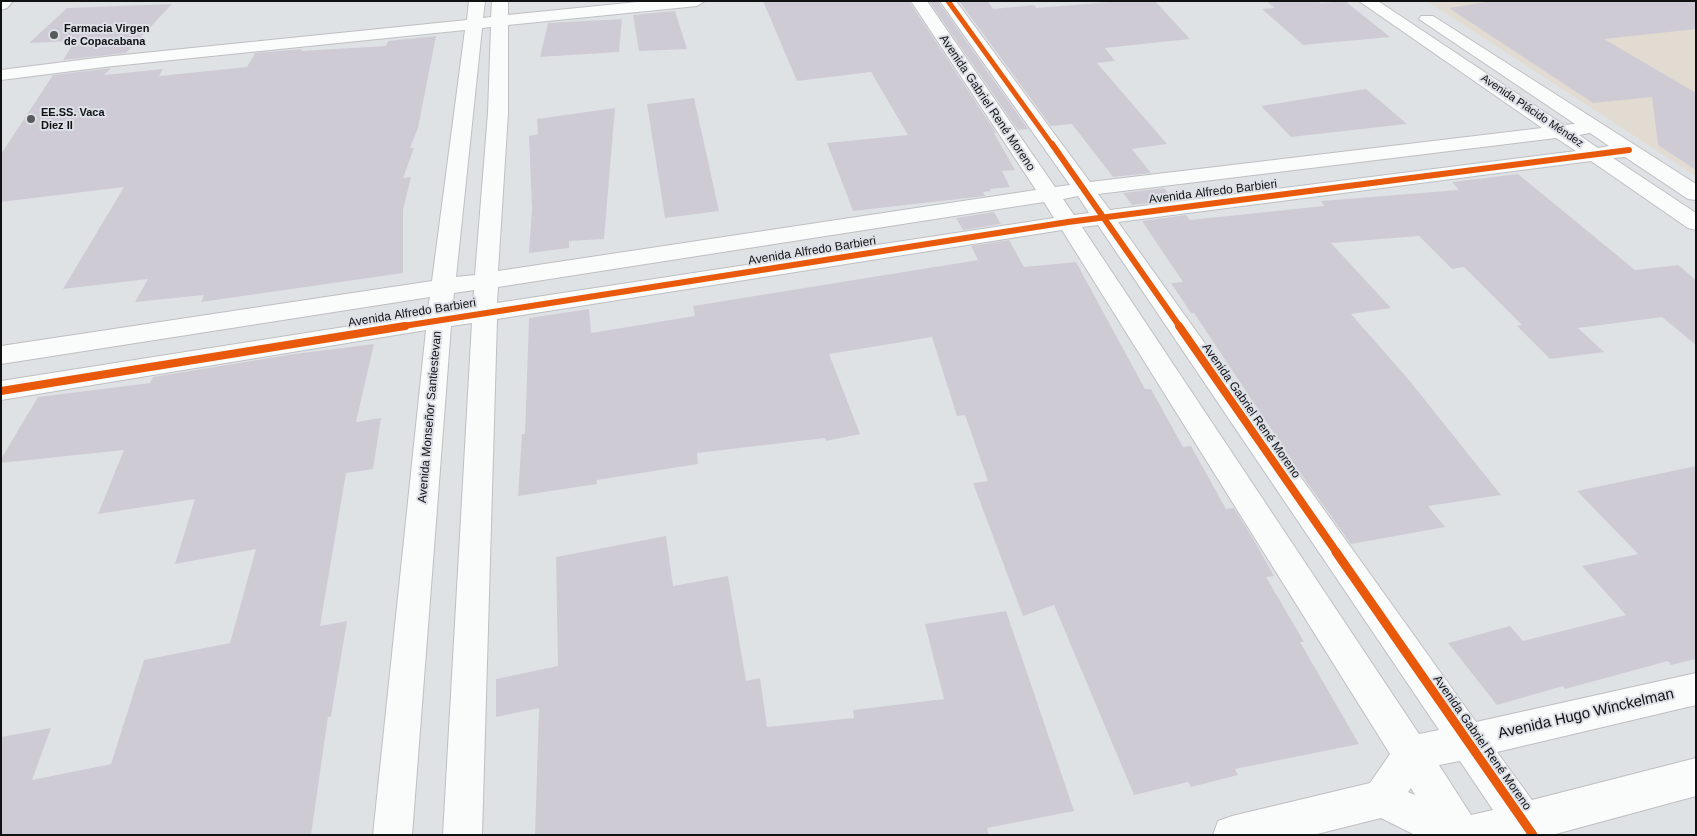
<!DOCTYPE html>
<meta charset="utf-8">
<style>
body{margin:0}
#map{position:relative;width:1697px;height:836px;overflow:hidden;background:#dfe2e5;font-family:Helvetica,sans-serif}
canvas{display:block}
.frame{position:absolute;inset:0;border:2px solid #101113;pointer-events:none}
</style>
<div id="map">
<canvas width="1697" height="836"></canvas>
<div class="frame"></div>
</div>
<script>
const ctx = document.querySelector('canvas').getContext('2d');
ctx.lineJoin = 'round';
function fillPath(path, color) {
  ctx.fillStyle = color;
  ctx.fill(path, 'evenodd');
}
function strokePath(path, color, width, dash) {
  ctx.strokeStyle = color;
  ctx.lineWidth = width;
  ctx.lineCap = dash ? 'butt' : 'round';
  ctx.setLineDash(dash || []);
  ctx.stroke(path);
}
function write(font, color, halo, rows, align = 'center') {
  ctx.font = font + ' Helvetica,sans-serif';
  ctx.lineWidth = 4;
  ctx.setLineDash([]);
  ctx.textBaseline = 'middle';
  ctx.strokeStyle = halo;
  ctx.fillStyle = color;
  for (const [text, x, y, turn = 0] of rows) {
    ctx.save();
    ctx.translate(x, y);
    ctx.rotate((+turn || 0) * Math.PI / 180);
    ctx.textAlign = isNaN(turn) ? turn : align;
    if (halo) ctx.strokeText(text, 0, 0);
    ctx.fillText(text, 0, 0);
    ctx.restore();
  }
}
const industrial = new Path2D(`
 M 1427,1 L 1696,1 L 1696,176 Z`);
const building = new Path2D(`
 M 763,1 L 909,1 L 996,133 L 994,133 L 1015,170 L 1002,171 L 1010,187 L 990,189 L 991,191 L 983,192 L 985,196 L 853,211 L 827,143 L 908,135 L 871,72 L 797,81 Z
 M 929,1 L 938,1 L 1028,129 L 1018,130 Z
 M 959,1 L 988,1 L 993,9 L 1034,5 L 1036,8 L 1121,1 L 1155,1 L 1190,39 L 1105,48 L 1115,61 L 1097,63 L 1167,144 L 1132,149 L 1151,173 L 1113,177 L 1072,124 L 1051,126 Z
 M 1266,1 L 1318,1 L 1321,3 L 1345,1 L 1390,37 L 1303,45 L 1262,9 L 1275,8 Z
 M 1492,1 L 1696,1 L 1696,29 L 1604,39 L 1696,93 L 1696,170 L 1658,145 L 1652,97 L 1593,103 L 1449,8 Z
 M 172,4 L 126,53 L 63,60 L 75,41 L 29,43 L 67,8 Z
 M 675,11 L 687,49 L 639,51 L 633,15 Z
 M 622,19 L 619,52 L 540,57 L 548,23 Z
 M 436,36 L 418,128 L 410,148 L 414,148 L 403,178 L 411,177 L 403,210 L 403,273 L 201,302 L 204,295 L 135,302 L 148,279 L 63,289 L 124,187 L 1,202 L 1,154 L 53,75 L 111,68 L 104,75 L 163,69 L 159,76 L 247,67 L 255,53 L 302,49 L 301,51 L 386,46 L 388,41 Z
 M 1366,89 L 1407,124 L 1291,137 L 1261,106 Z
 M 694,98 L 719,211 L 665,218 L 647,104 Z
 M 615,108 L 604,239 L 569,241 L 569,248 L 529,253 L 532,209 L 529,136 L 538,134 L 537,119 Z
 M 1518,174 L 1635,270 L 1678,265 L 1696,280 L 1696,345 L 1662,317 L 1578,328 L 1604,352 L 1550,359 L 1517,326 L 1522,325 L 1464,267 L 1452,269 L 1419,236 L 1331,243 L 1391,308 L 1351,314 L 1409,380 L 1501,495 L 1428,506 L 1445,527 L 1351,544 L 1301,474 L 1194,313 L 1191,313 L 1171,283 L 1183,282 L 1142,221 L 1186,215 L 1190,220 L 1324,206 L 1321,201 L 1459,190 L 1452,182 Z
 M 1164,188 L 1174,200 L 1132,205 L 1123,193 Z
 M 994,212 L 1001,224 L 963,230 L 956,218 Z
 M 1009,240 L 1024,267 L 1076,262 L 1145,389 L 1151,389 L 1183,447 L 1191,446 L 1226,509 L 1234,508 L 1252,537 L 1274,576 L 1266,577 L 1304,642 L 1300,642 L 1359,744 L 1235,769 L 1238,775 L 1191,787 L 1188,782 L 1134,795 L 1054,605 L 1023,616 L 973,483 L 988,481 L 965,415 L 957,416 L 932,337 L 829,354 L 860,434 L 826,441 L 825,438 L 697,453 L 698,464 L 597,480 L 597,484 L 518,496 L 522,434 L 525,434 L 529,318 L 589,309 L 591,333 L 695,316 L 693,306 L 978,260 L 971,246 Z
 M 374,344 L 356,422 L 381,418 L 373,469 L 346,473 L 320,626 L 347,621 L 331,716 L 328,717 L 311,835 L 1,835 L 1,737 L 51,728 L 32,780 L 111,764 L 144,660 L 230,643 L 256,549 L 175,564 L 195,499 L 98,514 L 124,450 L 1,463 L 1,459 L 38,397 L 150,383 L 153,377 L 294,354 Z
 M 1696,466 L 1696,659 L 1671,665 L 1668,661 L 1565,689 L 1563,686 L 1497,705 L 1448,643 L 1510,626 L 1523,641 L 1626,615 L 1582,566 L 1638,554 L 1577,491 Z
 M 666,536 L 673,586 L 728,576 L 746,681 L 760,678 L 767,727 L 854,718 L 853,710 L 944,699 L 925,624 L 1006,611 L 1074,811 L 987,828 L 989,835 L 535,835 L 539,708 L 496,717 L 496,679 L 558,666 L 556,557 Z`);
const minor = new Path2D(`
 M 1,1 L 13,1 L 7,8 L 1,10 Z
 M 469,1 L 485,1 L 483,18 L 491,17 L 492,1 L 508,1 L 508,15 L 647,1 L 705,1 L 697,6 L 508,25 L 508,113 L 498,271 L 1036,190 L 911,1 L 927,1 L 1055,187 L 1070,185 L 940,1 L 956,1 L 1090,182 L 1542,128 L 1359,1 L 1378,1 L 1564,125 L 1575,124 L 1419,19 L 1421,16 L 1433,16 L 1696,184 L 1696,200 L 1688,199 L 1625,157 L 1613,158 L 1696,213 L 1696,230 L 1688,228 L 1591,161 L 1118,222 L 1476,722 L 1696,673 L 1696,705 L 1497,752 L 1532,800 L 1696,758 L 1696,796 L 1552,835 L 1415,835 L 1381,818 L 1313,835 L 1213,835 L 1218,821 L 1232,816 L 1370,783 L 1390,754 L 1062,230 L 497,319 L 482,835 L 443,835 L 472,323 L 451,326 L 412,835 L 373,835 L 426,330 L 1,400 L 1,381 L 427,314 L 430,297 L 1,364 L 1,346 L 432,281 L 465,30 L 104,67 L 1,80 L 1,70 L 104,57 L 467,20 ZM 491,27 L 488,113 L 475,275 L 456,277 L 482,28 ZM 1590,133 L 1609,146 L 1598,148 L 1579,135 ZM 1556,138 L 1576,151 L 1110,210 L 1098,194 ZM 1078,196 L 1089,213 L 1074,215 L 1063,199 ZM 1044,202 L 1054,218 L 497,303 L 498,287 ZM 1098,225 L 1439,730 L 1419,734 L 1082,227 ZM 474,290 L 473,307 L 452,310 L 454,293 ZM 1460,761 L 1493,810 L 1471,815 L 1439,765 ZM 1411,788 L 1415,795 L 1408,792 Z`);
const cyclewayFar3 = new Path2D(`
 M 948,1 L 1053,146`);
const cyclewayFar2 = new Path2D(`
 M 1052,144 L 1180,327
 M 397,327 L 1068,222 L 1629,150`);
const cyclewayFar1 = new Path2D(`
 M 1179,326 L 1337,553
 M 1,391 L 405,326`);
const cycleway = new Path2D(`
 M 1336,552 L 1533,835`);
const markers = [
 [54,35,5,"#585a5c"],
 [31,119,5,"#585a5c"]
];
const farPoinames = [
 ["Farmacia Virgen",64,29],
 ["de Copacabana",64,42],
 ["EE.SS. Vaca",41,113],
 ["Diez II",41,126]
];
const farStreetnames = [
 ["Avenida Plácido Méndez",1532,111,34]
];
const streetNames = [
 ["Avenida Gabriel René Moreno",987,103,56],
 ["Avenida Alfredo Barbieri",1213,192,-7],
 ["Avenida Alfredo Barbieri",812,251,-9],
 ["Avenida Alfredo Barbieri",412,313,-9],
 ["Avenida Gabriel René Moreno",1251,411,55],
 ["Avenida Monseñor Santiestevan",430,417,-85],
 ["Avenida Gabriel René Moreno",1482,743,55]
];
const nearStreetnames = [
 ["Avenida Hugo Winckelman",1586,714,-13]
];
fillPath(industrial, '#e1dbd1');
fillPath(building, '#cfcbd5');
strokePath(minor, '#bebfc2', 2);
fillPath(minor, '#fafbfb');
strokePath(cyclewayFar3, '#e8590c', 5);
strokePath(cyclewayFar2, '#e8590c', 6);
strokePath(cyclewayFar1, '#e8590c', 8);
strokePath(cycleway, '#e8590c', 9);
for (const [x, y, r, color] of markers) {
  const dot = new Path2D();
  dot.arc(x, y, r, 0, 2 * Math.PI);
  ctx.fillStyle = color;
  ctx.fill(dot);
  strokePath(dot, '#dde1e7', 2);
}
write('bold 11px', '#101113', '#dde1e7', farPoinames, 'left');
write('11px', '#101113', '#dde1e7', farStreetnames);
write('12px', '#101113', '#dde1e7', streetNames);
write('15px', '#101113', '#dde1e7', nearStreetnames);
</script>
